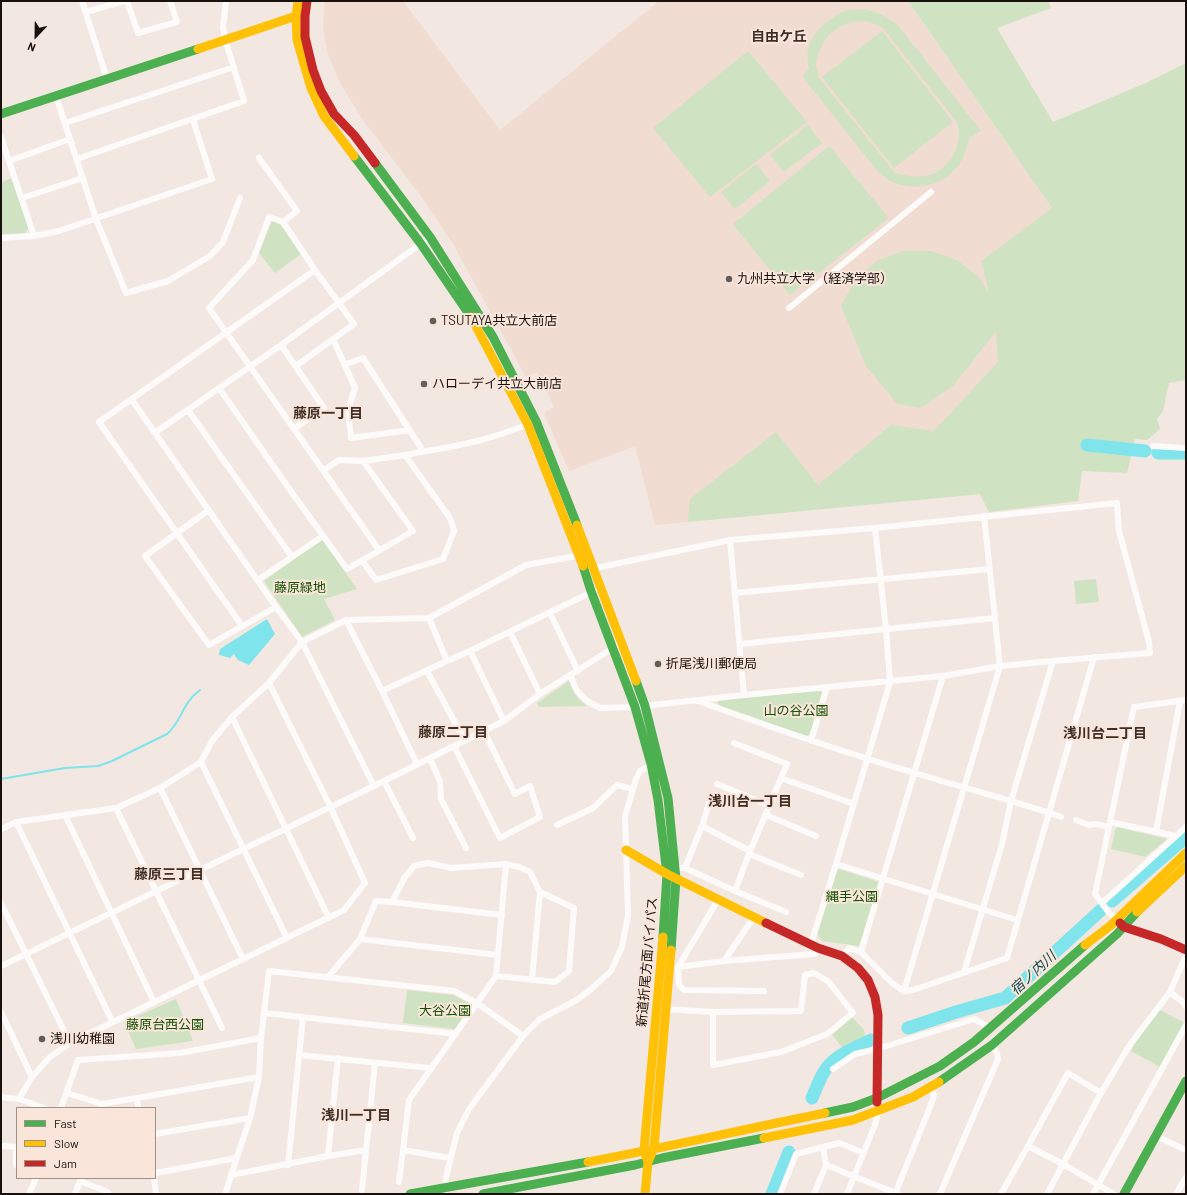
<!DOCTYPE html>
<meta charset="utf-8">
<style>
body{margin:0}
#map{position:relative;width:1187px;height:1195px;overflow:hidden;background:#f2e7e1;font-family:Barlow,sans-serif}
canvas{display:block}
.frame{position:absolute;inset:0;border:2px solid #18110d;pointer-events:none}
.legend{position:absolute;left:16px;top:1107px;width:140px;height:72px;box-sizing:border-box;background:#f9e5da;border:1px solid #9f9088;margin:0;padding:5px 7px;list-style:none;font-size:12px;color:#18110d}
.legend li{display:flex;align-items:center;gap:8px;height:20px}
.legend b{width:20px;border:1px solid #9f9088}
.north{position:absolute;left:16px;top:16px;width:40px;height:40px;-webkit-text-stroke:3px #f9e5da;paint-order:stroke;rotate:202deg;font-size:11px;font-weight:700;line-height:16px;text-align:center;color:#18110d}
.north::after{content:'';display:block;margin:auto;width:14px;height:18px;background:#18110d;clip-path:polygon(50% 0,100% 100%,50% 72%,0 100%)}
</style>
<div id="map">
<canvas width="1187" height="1195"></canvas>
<div class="frame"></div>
<ul class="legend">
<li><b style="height:5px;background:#4caf50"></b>Fast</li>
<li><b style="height:5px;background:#ffc107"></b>Slow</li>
<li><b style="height:5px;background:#c62828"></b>Jam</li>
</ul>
<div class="north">N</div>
</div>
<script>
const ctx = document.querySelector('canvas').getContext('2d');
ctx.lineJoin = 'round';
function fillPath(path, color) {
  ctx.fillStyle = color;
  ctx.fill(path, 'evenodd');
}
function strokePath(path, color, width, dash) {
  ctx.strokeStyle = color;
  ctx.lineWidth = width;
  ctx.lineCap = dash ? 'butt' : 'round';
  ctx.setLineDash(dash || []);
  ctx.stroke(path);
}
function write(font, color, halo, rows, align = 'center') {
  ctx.font = font + ' Barlow,"Noto Sans JP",sans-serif';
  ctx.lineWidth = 4;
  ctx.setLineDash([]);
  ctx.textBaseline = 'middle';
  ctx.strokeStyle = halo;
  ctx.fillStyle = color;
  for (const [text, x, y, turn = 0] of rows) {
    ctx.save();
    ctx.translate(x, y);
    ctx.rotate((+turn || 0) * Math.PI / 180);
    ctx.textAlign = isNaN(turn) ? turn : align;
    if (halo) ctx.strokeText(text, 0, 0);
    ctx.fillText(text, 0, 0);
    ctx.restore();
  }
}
const built = new Path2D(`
 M 325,1 L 403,1 L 500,130 L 659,1 L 908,1 L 1052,208 L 981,261 L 996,320 L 1005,367 L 980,494 L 655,525 L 635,446 L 569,471 L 544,413 L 554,407 L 537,372 L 526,377 L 453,244 L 420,195 L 363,120 L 341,85 L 327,52 L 323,27 Z`);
const green = new Path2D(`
 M 908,1 L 1048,1 L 1051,8 L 997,28 L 1053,122 L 1148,82 L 1186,63 L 1186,380 L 1169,383 L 1163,411 L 1157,419 L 1160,429 L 1147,440 L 1135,439 L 1127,473 L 1082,471 L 1078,501 L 989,512 L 980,494 L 688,522 L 690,499 L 776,432 L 818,485 L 891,425 L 934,431 L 998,362 L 996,331 L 954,385 L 921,408 L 897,404 L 866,366 L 841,306 L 856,279 L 877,261 L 903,251 L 931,251 L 957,260 L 979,277 L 989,294 L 981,261 L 1052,208 Z
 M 865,9 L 881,14 L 897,24 L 981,131 L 970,137 C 967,145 965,156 960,163 C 946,186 912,193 888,180 C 885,178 882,174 878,172 L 802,76 L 809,69 C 804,48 812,33 829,20 C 835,16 841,11 849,10 C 854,9 859,10 865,9 ZM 860,21 L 870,22 L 883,28 L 957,122 C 964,143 951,169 929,175 C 918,178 906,176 895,173 L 819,78 C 818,73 816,68 816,63 C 816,58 819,52 821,48 C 828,31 842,23 860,21 Z
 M 882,31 L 953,122 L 894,168 L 822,77 Z
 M 748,51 L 807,122 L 710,197 L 653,128 Z
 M 808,125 L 822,143 L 784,172 L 770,155 Z
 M 829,146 L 889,218 L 790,295 L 733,224 Z
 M 756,164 L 770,181 L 735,209 L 721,192 Z
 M 11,178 L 29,228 L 25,233 L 1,234 L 1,183 Z
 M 272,221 L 280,224 L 301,254 L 275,273 L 259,253 Z
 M 322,539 L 357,589 L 324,599 L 335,620 L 302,637 L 264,581 Z
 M 1096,579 L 1099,602 L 1076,604 L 1074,581 Z
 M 569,681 C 573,692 577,699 587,706 L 539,707 L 537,703 Z
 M 819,690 L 822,693 L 810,734 L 806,736 L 720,706 L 717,703 L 719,700 Z
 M 1117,827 L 1167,839 L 1145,857 L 1111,849 L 1115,830 Z
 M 839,869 L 879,882 L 859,946 L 822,941 L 817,934 L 836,871 Z
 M 407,990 L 454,995 L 472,1005 L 455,1029 L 403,1023 Z
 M 176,999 L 193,1041 L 136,1049 L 124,1022 Z
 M 1160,1010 L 1185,1023 L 1160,1067 L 1131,1051 L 1136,1041 Z
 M 852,1017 L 864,1030 L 865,1039 L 843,1048 L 832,1035 Z`);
const water = new Path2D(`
 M 267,619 L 275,634 L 249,665 L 238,660 L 234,654 L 230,658 L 219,655 L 220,649 Z`);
const stream = new Path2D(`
 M 1,779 L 65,768 L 98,766 L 112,761 L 167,734 C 183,720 181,704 200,690`);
const river = new Path2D(`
 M 1087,445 L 1145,451
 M 1158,453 L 1186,453
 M 1112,901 L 1186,837
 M 908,1028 L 956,1012 L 1005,998 L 1101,910
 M 812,1098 C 816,1089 819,1080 824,1072 C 834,1055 855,1048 871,1040
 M 772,1194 L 789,1152`);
const street = new Path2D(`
 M 82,1 L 107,79
 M 127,1 L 138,33 L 177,22 L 170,1
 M 86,12 L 124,1
 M 56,96 L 96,219 L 126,293 L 168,281 L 210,256 L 223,242 L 240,198
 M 65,123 L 234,67
 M 1,137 L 34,236
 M 259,158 L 297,211 L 283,222
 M 77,159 L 244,101 L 225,39 L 223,27 L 226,1
 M 9,161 L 70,139
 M 22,198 L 83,178
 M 1,238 L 34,236 L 59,231 L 212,179 L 193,120
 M 315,270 L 283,222 L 269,217 L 253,260 L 209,308 L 379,550
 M 789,308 L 931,192
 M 333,339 L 355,388 L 348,410 L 351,438 L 410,430
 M 281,345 L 324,408 L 294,429
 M 344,365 L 363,358 L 423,451
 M 219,388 L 290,490 L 347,569 L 413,531 L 363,461
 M 132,400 L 276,607 L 302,642 L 374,786
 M 188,410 L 292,557
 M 156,432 L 281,345 L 430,237
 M 1153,446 L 1186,448
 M 405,455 C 423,451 442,449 460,445 C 484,440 509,432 531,423
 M 324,470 L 339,460 L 363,461 L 405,455 L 450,518 L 454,531 L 443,559 L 376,580 L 362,560
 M 209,510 L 145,556 L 209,645 L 276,607
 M 730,540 L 744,695
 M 258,580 L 323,536
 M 735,593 L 990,569
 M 550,613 L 578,671
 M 429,618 L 447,661
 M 346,620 L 382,691 L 417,764
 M 242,626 L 99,422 L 315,270 L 354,324 L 296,366
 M 510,632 L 540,694
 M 740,644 L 995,618
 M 470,651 L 504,721
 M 427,671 L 465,741
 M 570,675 L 577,691 L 587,701 L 600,708 L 635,707 L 744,695 L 943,676 L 1000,666 L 1053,661 L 1150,653 L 1149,642 L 1119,531 L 1117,503 L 875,528 L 730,540 L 591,569
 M 382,691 L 447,661 L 470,651 L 594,591
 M 698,701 C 770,727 842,752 915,773 C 963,788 1013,800 1061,817
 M 232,717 L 329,918
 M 811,741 L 827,687
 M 454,746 L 500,838 L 540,817 L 530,786 L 515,794 L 484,731
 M 430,758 L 440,782 L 441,799 L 466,848
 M 201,762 L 287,938
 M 781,778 L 854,804
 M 384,781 L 413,838
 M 717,784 L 770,806
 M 160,788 L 243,959
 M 116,808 L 222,1028
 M 65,815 L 154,1002
 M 766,815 L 816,836
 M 1076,820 L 1089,825 L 1095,824 L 1109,827
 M 16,822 L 112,1021
 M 1110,822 L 1176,836
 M 557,825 L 593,808 L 617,785 L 632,789
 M 702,826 L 750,851
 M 1,829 L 16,822 L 116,808 L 160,788 L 201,762 L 212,741 L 232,717 L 269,683 L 302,642 L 346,620 L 429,618 L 526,565 L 582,555
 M 1156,832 L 1180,701
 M 749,854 L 801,875
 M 836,864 L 1017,920
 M 675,868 L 685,868 L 735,891 L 750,851 L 787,764 L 734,743
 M 685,868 L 702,826 L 709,803
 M 735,891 L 786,912
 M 718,900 L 678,967 L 724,961 L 815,954 L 818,948
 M 392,902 L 405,877 L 414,866 L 428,863 L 451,868 L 506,864 L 519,867 L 530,872 L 540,892 L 574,908 L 569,971 L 555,982 L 496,976
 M 1,903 L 70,1043
 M 1102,903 L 1186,827
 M 1116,919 L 1109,913 L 1095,894 L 1134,707 L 1186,700
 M 360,939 L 498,955
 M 811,944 L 836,864 L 890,682 L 886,629 L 875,528
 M 861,952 L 943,676
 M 842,956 L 849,948 L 861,952 L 892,983 L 904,991 L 913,990 L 1007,958 L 1094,657
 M 724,961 L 754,917
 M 1,966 L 374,786 L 504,721 L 540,694 L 621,643
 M 678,967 L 679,985 L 684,990 L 764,991
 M 964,972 L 1002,844 L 1011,801 L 1053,661
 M 329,976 L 360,939 L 376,901 L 392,902 L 502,915
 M 532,979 L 540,892
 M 904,991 L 1000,666 L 984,516
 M 1170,992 L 1183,1002 L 1186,1007
 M 665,1009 L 713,1012 L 801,1011 L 805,975 L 814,973 L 829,982 L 853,1013 L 827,1034 L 781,1052 L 713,1065 L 713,1012
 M 1,1012 L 32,1077
 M 265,1013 L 456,1034
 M 299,1055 L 430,1068
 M 833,1069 L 855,1054 L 877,1049 L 974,1019 L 991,1028
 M 67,1093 L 102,1104 L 259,1077
 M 1,1097 L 19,1099 L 44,1108
 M 19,1099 L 32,1077 L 50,1057 L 70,1043 L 344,910 L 365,883 L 330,806 L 269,683
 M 137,1099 L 138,1108
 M 61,1108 L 78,1060 L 180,1053 L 261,1038
 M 155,1134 L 250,1118
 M 1156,1136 L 1186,1150
 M 1,1146 L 17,1147
 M 1028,1146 L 1068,1073 L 1101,1093
 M 16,1147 L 16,1165
 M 328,1156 L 338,1058
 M 450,1158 L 403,1150 L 409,1100 L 496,976 L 506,864
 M 288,1165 L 303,1017
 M 826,1165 L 898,1194
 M 155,1173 L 237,1158
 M 231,1175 L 328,1156 L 366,1150
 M 154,1178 L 156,1194
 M 399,1182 L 403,1150
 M 362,1190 L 375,1063
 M 29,1194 L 36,1178
 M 75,1194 L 80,1181 L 108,1192 L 108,1194
 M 225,1194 L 250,1118 L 259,1077 L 261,1038 L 269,971 L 454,991 L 477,1003 L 523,1036
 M 445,1194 L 446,1177 L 457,1133 L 469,1109 L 523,1036 L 540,1019 L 575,1001 L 589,991 L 611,971 L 622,947 L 628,915 L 625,816 L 636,779 L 640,771 L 653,764
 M 780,1194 L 796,1154 L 839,1143 L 864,1153
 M 814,1194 L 826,1165 L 823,1147
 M 847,1194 L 876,1122 L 877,1111
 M 895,1194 L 930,1107 L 934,1095 L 930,1087
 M 940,1194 L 998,1059 L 997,1053 L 992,1045
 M 1001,1194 L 1028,1146 L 1063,1164 L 1114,1194
 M 1047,1194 L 1101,1093 L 1129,1046 L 1170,992 L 1186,955
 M 1093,1194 L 1186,1025
 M 1176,1194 L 1186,1177`);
const fast = new Path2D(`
 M 1,114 L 198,49
 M 354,156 L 421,244 L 471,317
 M 375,163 L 430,237 L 493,337 L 536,421 L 577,525
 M 583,566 L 591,591 L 635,707 L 651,764 L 658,800 L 667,874 L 663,937
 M 636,681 L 645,706 L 668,798 L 676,879 L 671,950
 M 939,1082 L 992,1045 L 1117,934 L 1137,912
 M 825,1113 L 853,1107 L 877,1098 L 940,1066 L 974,1042 L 1085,945
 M 410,1194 L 588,1162
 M 483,1194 L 635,1165 L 662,1158 L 764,1138
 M 1124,1194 L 1186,1081`);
const slow = new Path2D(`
 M 298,1 L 296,16 L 297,40 L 311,88 L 324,116 L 354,156
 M 198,49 L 296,16 L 302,16
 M 471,317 L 528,425 L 583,566
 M 577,525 L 636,681
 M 626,850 L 667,874 L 766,923
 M 1137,912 L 1186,866
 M 1085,945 L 1110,926 L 1186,853
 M 764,1138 L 853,1120 L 913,1097 L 939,1082
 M 588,1162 C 667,1147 746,1129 825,1113
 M 648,1162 L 644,1150 L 663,937
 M 645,1194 L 648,1162 L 654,1148 L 671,950`);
const jam = new Path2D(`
 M 307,1 L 305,16 L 305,37 L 313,70 L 321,91 L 334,114 L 354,135 L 375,163
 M 766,923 L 818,948 L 842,956 L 858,968 L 868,980 L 875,997 L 878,1015 L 877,1102
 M 1120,923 L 1124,927 L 1161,939 L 1186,950`);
const markers = [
 [729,279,4,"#645c57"],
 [433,321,4,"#645c57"],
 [424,384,4,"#645c57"],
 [658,664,4,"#645c57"],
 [42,1039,4,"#645c57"]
];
const poiNames = [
 ["九州共立大学（経済学部）",737,279],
 ["TSUTAYA共立大前店",441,321],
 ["ハローデイ共立大前店",432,384],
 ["折尾浅川郵便局",666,664],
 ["浅川幼稚園",50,1039]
];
const parkNames = [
 ["藤原緑地",300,588],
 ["山の谷公園",796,711],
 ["縄手公園",852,897],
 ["大谷公園",445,1011],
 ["藤原台西公園",165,1025]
];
const streetNames = [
 ["新道折尾方面バイパス",647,962,-85]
];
const neighbourhoodNames = [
 ["自由ケ丘",779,36],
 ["藤原一丁目",328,413],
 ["藤原二丁目",453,732],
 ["浅川台二丁目",1105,733],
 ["浅川台一丁目",750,801],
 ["藤原三丁目",169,874],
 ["浅川一丁目",356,1115]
];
const waterNames = [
 ["宿ノ内川",1033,973,-43]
];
fillPath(built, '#f1dcd1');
fillPath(green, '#cfe3c2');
fillPath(water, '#7fe4eb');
strokePath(stream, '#7fe4eb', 2);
strokePath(river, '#7fe4eb', 13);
strokePath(street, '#fdfbfa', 6);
strokePath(fast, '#4caf50', 9);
strokePath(slow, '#ffc107', 9);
strokePath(jam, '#c62828', 9);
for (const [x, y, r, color] of markers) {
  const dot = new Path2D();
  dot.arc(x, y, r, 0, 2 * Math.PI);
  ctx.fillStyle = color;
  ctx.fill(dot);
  strokePath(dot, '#f9e5da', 1.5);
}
write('13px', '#18110d', '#f9e5da', poiNames, 'left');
write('13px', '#115101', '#f9e5da', parkNames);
write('13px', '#18110d', '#f9e5da', streetNames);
write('bold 14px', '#3d2e26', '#f9e5da', neighbourhoodNames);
write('italic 14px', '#064a50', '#f9e5da', waterNames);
</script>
